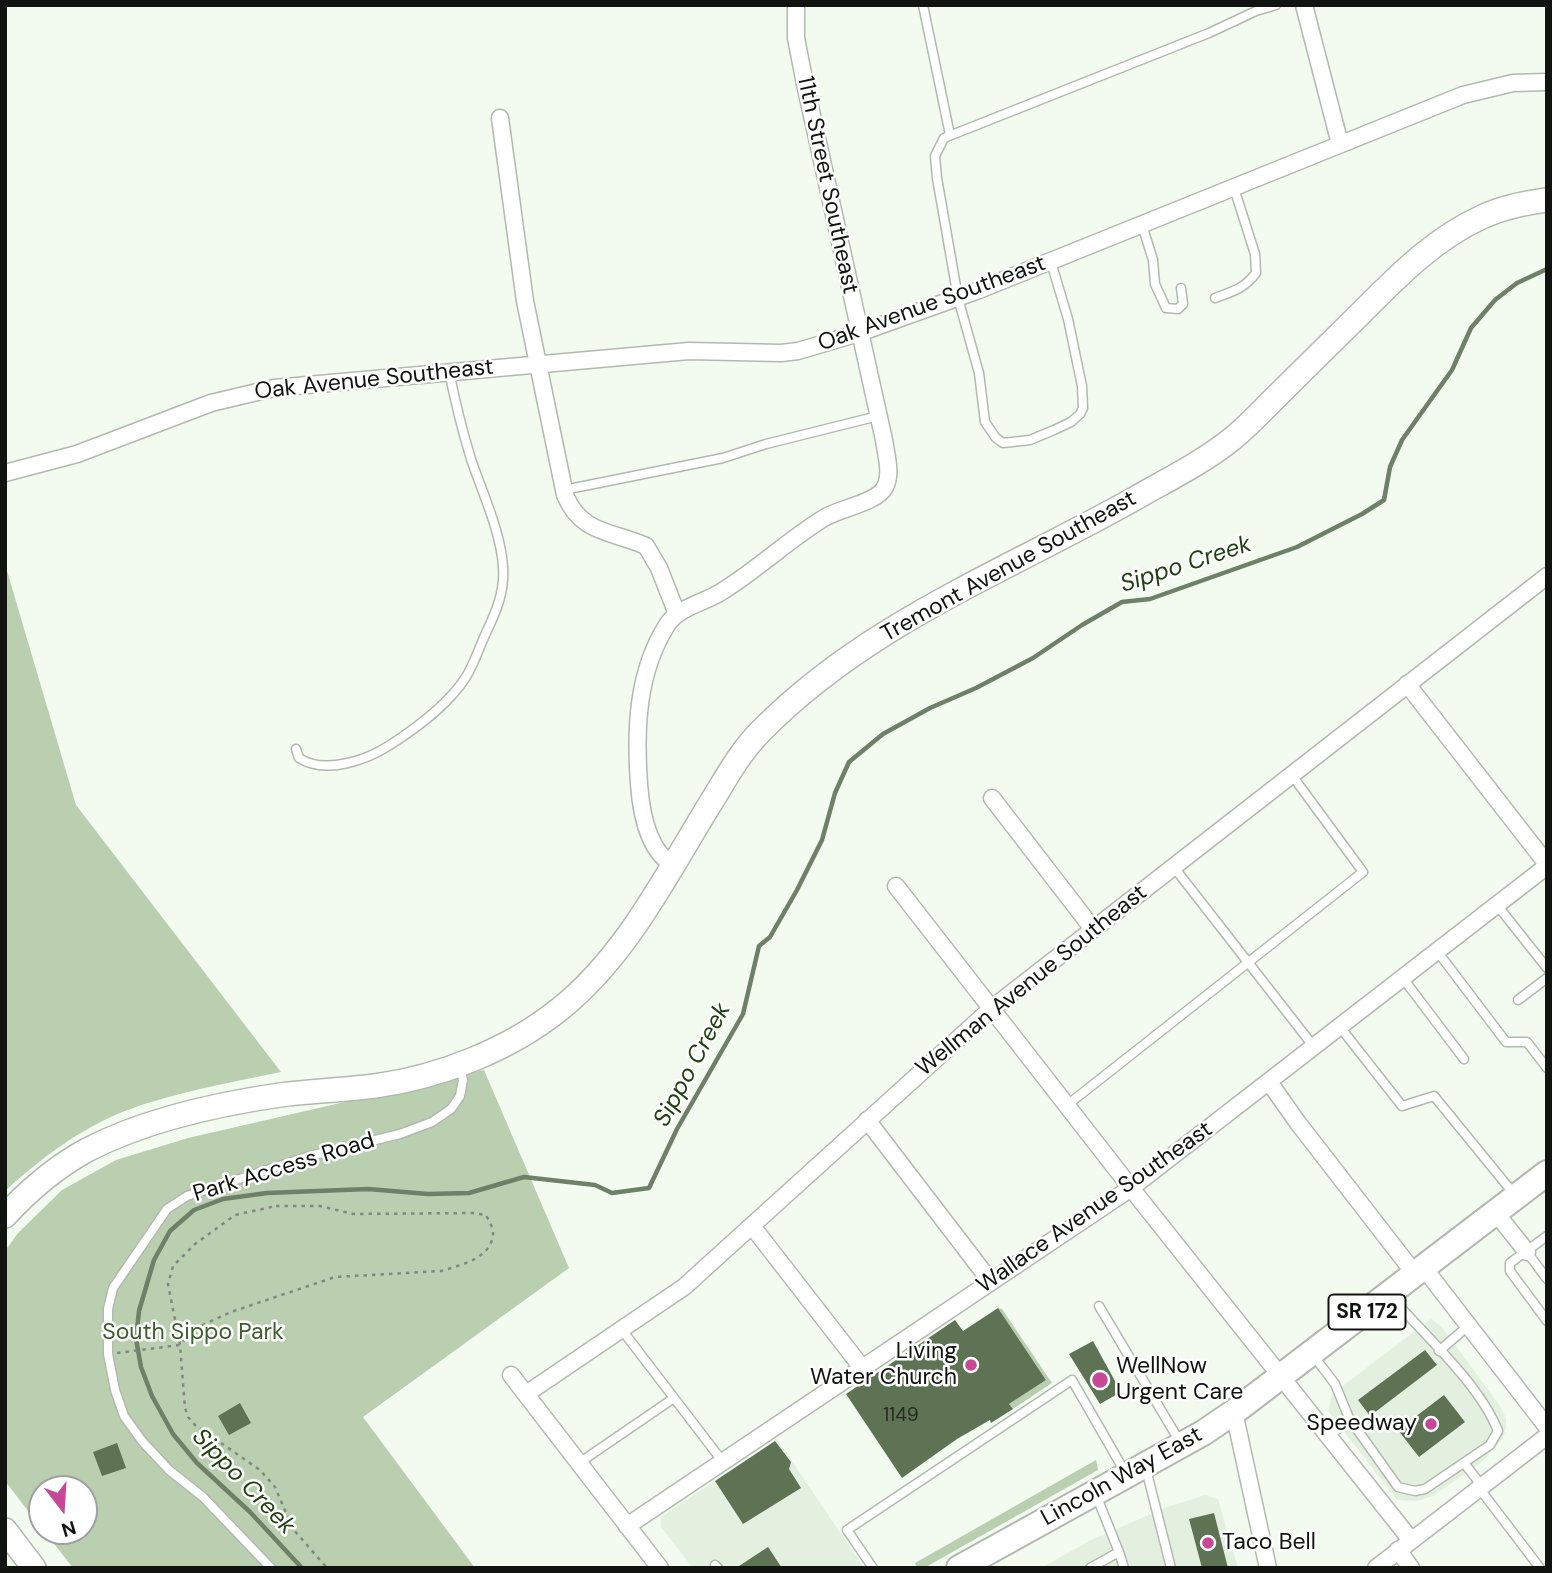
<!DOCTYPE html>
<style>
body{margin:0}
#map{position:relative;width:1552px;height:1573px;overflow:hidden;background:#f3fbf0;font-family:"DM Sans",sans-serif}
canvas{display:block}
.frame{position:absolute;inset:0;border:7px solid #10130f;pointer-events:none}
.north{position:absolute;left:28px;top:1475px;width:70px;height:70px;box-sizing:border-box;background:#fff;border:2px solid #9fa19f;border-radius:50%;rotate:163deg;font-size:19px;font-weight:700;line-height:28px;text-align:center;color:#10130f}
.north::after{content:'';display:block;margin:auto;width:24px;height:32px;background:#c74895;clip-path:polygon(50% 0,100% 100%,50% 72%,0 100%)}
</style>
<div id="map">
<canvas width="1552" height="1573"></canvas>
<div class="frame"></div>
<div class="north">N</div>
</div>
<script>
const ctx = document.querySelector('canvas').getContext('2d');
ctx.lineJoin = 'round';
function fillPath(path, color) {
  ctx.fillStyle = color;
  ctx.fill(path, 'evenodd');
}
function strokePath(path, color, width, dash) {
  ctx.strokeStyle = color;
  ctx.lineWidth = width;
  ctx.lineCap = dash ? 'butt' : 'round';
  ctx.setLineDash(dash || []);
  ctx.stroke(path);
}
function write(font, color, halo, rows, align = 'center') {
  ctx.font = font + ' "DM Sans",sans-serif';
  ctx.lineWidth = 5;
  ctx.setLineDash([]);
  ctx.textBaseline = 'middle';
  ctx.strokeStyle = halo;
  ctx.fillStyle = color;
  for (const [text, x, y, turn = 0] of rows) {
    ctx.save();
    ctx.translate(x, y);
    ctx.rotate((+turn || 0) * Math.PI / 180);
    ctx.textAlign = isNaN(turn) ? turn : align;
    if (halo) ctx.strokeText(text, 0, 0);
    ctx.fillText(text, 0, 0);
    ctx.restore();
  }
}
const built = new Path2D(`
 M 1431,1319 L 1442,1327 L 1500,1406 L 1506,1418 L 1506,1428 L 1503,1438 L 1482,1462 L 1433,1496 L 1417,1501 L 1397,1500 L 1328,1411 L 1332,1394 Z
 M 777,1439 L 864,1568 L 693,1568 L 661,1527 L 661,1517 Z
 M 1205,1495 L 1218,1499 L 1238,1568 L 1041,1568 L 1091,1540 L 1167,1507 Z`);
const green = new Path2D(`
 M 5,564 L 76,805 L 281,1072 C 229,1083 175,1092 125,1111 C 81,1128 40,1159 5,1191 Z
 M 484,1070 L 569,1268 L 363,1417 L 475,1568 L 73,1568 L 44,1531 L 84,1531 L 84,1489 L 42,1489 L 42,1529 L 5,1481 L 5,1251 L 18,1233 L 62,1190 L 116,1160 L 188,1138 Z
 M 998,1308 L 1002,1309 L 1052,1383 L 1013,1409 L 1009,1404 L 1046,1380 Z
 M 1096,1460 L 1098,1470 L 924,1568 L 917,1568 L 915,1563 Z`);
const stream = new Path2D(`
 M 302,1568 L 250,1512 L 197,1463 L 173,1434 L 152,1396 L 141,1367 L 136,1339 L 139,1311 L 154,1260 L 170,1231 L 194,1210 L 223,1199 L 267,1193 L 368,1189 L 428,1194 L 469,1193 L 524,1177 L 595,1185 L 612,1193 L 649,1188 L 677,1129 L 743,1014 L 759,946 L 770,937 L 797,890 L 822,840 L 835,793 L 849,762 L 883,734 L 930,708 L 976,688 L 1033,658 L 1082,625 L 1122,602 L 1150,599 L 1297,547 L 1362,514 L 1384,500 L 1390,467 L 1402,440 L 1452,370 L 1471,328 L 1495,300 L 1517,283 L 1547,269`);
const building = new Path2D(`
 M 998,1308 L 1046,1380 L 1009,1404 L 1013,1409 L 991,1423 L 990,1420 L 957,1439 L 902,1478 L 846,1394 L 955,1320 L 963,1331 Z
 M 1093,1341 L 1121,1392 L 1100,1404 L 1069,1354 Z
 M 1425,1350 L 1437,1365 L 1370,1416 L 1358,1400 Z
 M 1444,1395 L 1465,1422 L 1419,1457 L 1398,1430 Z
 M 240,1403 L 251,1423 L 229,1435 L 218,1416 Z
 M 775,1441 L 791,1462 L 789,1469 L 801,1488 L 743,1524 L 715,1481 Z
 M 117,1443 L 126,1468 L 102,1476 L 93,1452 Z
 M 1214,1513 L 1228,1568 L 1202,1568 L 1189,1519 Z
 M 768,1547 L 782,1568 L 736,1568 Z`);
const path = new Path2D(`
 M 276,1206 L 320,1206 L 353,1214 L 473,1213 L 486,1215 C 488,1219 492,1226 493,1231 C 494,1258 461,1265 441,1271 L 335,1277 L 231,1312 L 194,1329 L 180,1345 L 168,1284 L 173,1266 L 195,1244 L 235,1215 Z
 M 117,1353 L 180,1345 L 185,1408 L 188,1417 L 195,1425 L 260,1470 L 275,1487 L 293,1529 L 327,1568`);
const lane = new Path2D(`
 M 923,5 L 950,135
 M 1142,225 L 1153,260 L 1155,284 L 1166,308 L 1178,309 L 1183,304 L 1181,288
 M 1051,262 L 1068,319 L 1082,386 L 1083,408 L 1080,414 L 1071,422 L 1054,430 L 1030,440 L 1003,443 L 996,438 L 985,422 L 979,373 L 958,298 L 937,178 L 935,156 L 944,138 L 1209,33 L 1256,11 L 1276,5
 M 1215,298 C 1232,292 1245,288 1256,273 L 1255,254 L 1234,188
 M 564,490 L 723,458 L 766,444 L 878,416
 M 296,749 L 299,758 C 325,775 367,760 390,745 C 418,727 448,705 466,677 C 474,664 479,648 486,633 C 496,612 505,591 503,567 C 501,532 482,492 471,459 C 462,430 455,401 449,371
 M 1173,866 L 1314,1047
 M 1497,905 L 1547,968
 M 1437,951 L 1506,1042 L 1527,1042 L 1547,1068
 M 1402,977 L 1464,1059
 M 1518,1000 L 1547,978
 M 1340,1027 L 1402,1106 L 1434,1096 L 1514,1194
 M 1066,1106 L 1363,872 L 1291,774
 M 1547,1236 L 1510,1263 L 1510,1271 L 1547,1321
 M 1527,1252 L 1547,1279
 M 1099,1306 L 1180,1442
 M 622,1330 L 723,1462
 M 1439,1351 L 1468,1326
 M 1313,1355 L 1335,1384 L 1349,1418 L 1398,1487 L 1415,1491 L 1425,1489 L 1490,1445 L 1498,1431 C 1480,1385 1425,1335 1391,1297
 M 1329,1437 L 1349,1418
 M 579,1463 L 674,1398
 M 1464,1463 L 1482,1486
 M 1146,1469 L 1171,1568
 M 1479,1488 L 1540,1568
 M 1119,1552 L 1124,1568
 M 715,1565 L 718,1568
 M 271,1568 L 203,1497 L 169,1470 L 142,1441 L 124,1416 L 115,1390 L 108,1354 L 108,1309 L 113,1288 L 167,1209 L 187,1196 L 310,1156 L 400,1134 L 432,1122 L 451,1109 L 460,1096 L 463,1080 L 460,1066
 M 873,1568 L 847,1530 L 1072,1380 L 1125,1472
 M 1090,1568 L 1119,1552 L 1096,1495`);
const street = new Path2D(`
 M 1304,5 L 1340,144
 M 500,118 L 525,301 L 565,495 C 581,534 612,531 646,546 L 659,568 L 677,614
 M 5,473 L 77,454 L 211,403 L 274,388 L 689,351 L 781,353 L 798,351 L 859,333 L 979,290 L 1463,95 L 1513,83 L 1547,82
 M 1407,684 L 1547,864
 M 992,798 L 1093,929
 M 673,865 C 647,850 641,811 639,784 C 635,730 637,672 667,625 C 678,607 704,603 721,592 C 757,570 788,540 824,518 C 840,508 877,503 885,487 C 892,474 886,454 884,440 L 805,84 L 796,38 L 796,5
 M 896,886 L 1131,1188 L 1411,1540
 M 1269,1082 L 1298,1123 L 1415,1274
 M 867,1120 L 991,1282
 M 1495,1212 L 1527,1252
 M 752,1226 L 863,1369
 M 1424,1268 L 1547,1427
 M 511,1375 L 660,1568
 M 526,1394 L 684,1287 L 991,1009 L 1547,576
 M 1234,1412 L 1268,1568
 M 627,1526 L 1131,1188 L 1547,866
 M 1398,1550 L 1411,1568
 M 1376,1568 L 1547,1436`);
const secondary = new Path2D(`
 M 5,1216 C 28,1191 56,1167 87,1150 C 143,1121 218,1104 280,1095 C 312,1091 344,1090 375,1086 C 440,1077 509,1050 560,1009 C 625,957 664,879 707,809 C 724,782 738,754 761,731 C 866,624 1006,571 1134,499 C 1167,480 1202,463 1232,439 C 1247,427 1260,413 1274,399 C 1303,370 1333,341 1362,312 C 1398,276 1435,238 1482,217 C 1503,207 1524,203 1547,200
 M 5,1530 L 34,1568`);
const primary = new Path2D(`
 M 959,1568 L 1203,1433 L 1234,1412 L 1547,1173`);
const markers = [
 [971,1365,7,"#c74895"],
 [1100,1380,9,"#c74895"],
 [1431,1424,7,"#c74895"],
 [1208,1543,7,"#c74895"]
];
const numberNames = [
 ["1149",901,1416]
];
const shields = [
 [1367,1312,77]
];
const shieldNames = [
 ["SR 172",1367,1312]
];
const streetNames = [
 ["11th Street Southeast",827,185,78],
 ["Oak Avenue Southeast",932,304,-20],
 ["Oak Avenue Southeast",374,380,-6],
 ["Tremont Avenue Southeast",1009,567,-29],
 ["Wellman Avenue Southeast",1032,981,-39],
 ["Park Access Road",284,1168,-17],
 ["Wallace Avenue Southeast",1095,1208,-35],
 ["Lincoln Way East",1122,1477,-29]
];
const parkNames = [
 ["South Sippo Park",193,1333]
];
const poiNames = [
 ["Living",957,1352],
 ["Water Church",957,1378],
 ["WellNow",1116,1367,"left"],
 ["Urgent Care",1116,1393,"left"],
 ["Speedway",1417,1424],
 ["Taco Bell",1222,1543,"left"]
];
const waterNames = [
 ["Sippo Creek",1186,565,-18],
 ["Sippo Creek",693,1065,-62],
 ["Sippo Creek",243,1482,46]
];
fillPath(built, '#e4f0df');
fillPath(green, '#b9cfb0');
strokePath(stream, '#6e8067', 4.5);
fillPath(building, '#5e7354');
strokePath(lane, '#b2b9af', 11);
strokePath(street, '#b2b9af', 19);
strokePath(secondary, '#b2b9af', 26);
strokePath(primary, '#b2b9af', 28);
strokePath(path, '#828880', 2.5, [3.5, 5]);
strokePath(lane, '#fff', 8);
strokePath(street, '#fff', 16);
strokePath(secondary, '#fff', 23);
strokePath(primary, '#fff', 24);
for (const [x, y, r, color] of markers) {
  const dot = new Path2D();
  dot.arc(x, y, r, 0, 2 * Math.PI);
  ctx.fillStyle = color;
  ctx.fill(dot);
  strokePath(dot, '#fff', 2.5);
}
write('19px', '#242b20', null, numberNames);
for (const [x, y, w] of shields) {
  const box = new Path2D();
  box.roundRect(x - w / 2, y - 17.5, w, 35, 5);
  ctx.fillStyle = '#fff';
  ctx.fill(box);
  strokePath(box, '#10130f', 2);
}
write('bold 21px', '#10130f', null, shieldNames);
write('23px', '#10130f', '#fff', streetNames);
write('23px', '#3d5e2e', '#fff', parkNames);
write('23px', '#10130f', '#fff', poiNames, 'right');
write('italic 24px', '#214010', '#fff', waterNames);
</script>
